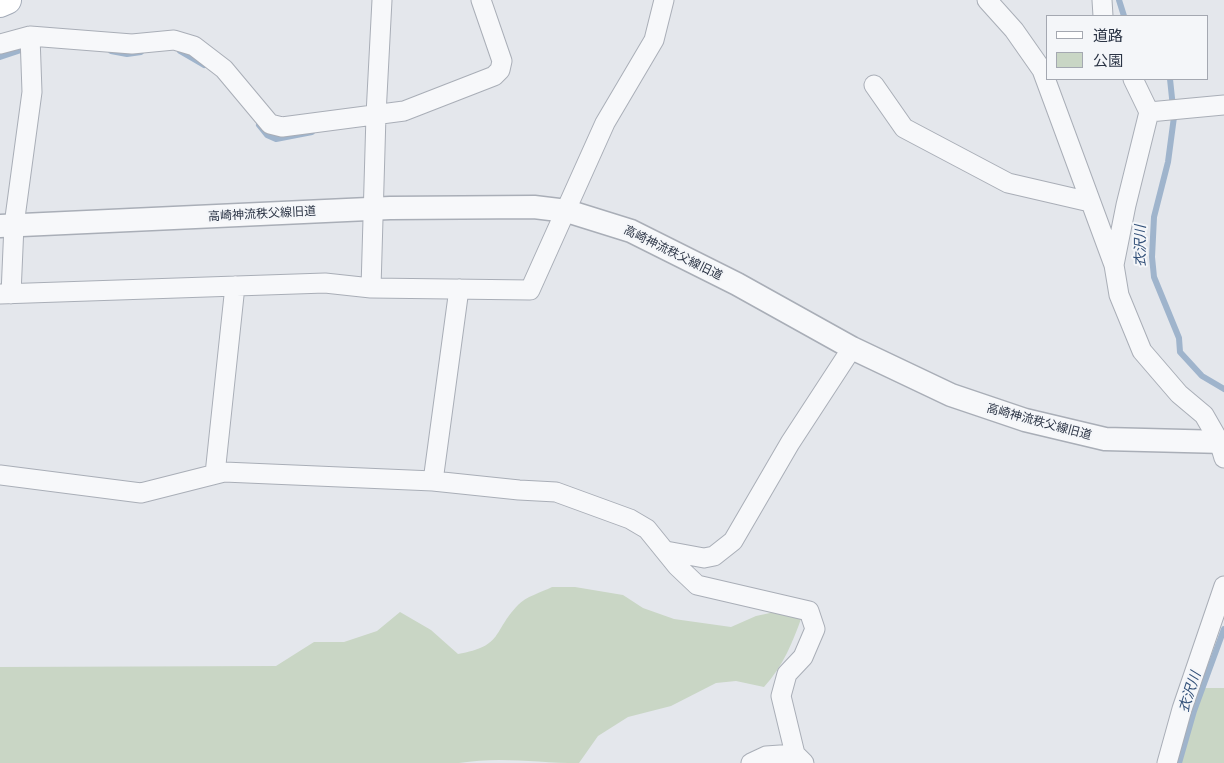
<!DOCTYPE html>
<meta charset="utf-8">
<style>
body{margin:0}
#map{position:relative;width:1224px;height:763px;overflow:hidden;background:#e4e7ec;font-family:Inter,"Noto Sans JP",sans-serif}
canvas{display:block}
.legend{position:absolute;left:1046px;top:15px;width:162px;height:65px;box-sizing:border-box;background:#f4f6f9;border:1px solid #a4a8b1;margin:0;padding:6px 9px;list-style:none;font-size:15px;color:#2b3445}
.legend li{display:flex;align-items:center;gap:10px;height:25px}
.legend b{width:25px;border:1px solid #a4a8b1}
</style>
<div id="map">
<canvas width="1224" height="763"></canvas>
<ul class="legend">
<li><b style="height:6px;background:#fff"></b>道路</li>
<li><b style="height:14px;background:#c9d6c5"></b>公園</li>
</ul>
</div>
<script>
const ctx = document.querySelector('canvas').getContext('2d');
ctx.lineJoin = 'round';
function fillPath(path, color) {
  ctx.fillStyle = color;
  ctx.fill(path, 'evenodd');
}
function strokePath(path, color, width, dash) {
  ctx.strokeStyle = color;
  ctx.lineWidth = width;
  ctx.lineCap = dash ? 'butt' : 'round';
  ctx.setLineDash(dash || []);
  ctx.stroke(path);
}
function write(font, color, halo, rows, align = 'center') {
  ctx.font = font + ' Inter,"Noto Sans JP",sans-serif';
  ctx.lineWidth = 4;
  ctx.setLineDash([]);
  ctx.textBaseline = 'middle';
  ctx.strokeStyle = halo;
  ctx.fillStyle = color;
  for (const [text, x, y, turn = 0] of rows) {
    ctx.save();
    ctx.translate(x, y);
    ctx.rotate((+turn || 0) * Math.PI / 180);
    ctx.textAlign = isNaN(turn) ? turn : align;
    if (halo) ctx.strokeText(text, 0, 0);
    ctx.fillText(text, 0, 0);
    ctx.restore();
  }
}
const green = new Path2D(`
 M 552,587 L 575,587 L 623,595 L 643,608 L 674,619 L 731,627 L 756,616 L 784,610 L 802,616 C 793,642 783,666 764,687 L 736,681 L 716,683 L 671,706 L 628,717 L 598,736 L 579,763 C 538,763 500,756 459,763 L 0,763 L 0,667 L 276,666 L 314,642 L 344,642 L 377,631 L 400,612 L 431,630 L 458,654 C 504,646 492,632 518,605 C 525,597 542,592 552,587 Z
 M 1203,688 L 1224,688 L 1224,763 L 1179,763 Z`);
const stream = new Path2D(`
 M 1119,0 L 1124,16
 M 111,51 L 127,54 L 141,52
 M 180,51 L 204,65
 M 0,57 L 27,48
 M 1170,79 L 1174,117 L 1168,162 L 1154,217 L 1152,257 L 1154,277 L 1179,338 L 1180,352 L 1202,376 L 1224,389
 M 259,125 L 267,135 L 276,139 L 312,132
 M 1179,763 L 1194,711 L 1224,629`);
const minor = new Path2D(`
 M 987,0 L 1014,30 L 1042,70 L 1114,265 L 1119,295 L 1142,351 L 1179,394 L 1204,415 L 1219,441 L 1224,458
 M 1102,0 L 1103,16
 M 0,44 L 30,36 L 132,44 L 174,40 L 194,46 L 224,69 L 270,124 L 282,127 L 404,111 L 494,76 L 500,70 L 502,61 L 481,0
 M 874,85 L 904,128 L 1008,183 L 1090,202
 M 1149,112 L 1224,105
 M 1114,265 L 1126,205 L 1149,112 L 1133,79
 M 371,288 L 376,115 L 382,0
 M 0,294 L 325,283 L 371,288 L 530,290 L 605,123 L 654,40 L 664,0
 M 11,294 L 14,225 L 32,92 L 30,36
 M 215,474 L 235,286
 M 0,475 L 141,493 L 224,472 L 433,481 L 519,490 L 556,492 L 630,519 L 647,529 L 677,566 L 697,585 L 809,611 L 815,629 L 803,657 L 787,674 L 781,696 L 795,754
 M 433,481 L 459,289
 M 666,551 L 704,558 L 714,556 L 733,541 L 790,443 L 852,348
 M 751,763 L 766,756 L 795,754 L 804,763
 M 1167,763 L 1182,709 L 1224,586`);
const tertiary = new Path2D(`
 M 0,226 L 390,208 L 534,207 L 567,211 L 631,231 L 737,284 L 852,348 L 951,395 L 1025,420 L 1105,439 L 1224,442`);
const primary = new Path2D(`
 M 0,3 L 7,0`);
const streetNames = [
 ["高崎神流秩父線旧道",262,214,-3],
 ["高崎神流秩父線旧道",673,253,26],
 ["高崎神流秩父線旧道",1039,422,15]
];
const waterNames = [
 ["衣沢川",1141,246,-90],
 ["衣沢川",1190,692,-72]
];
fillPath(green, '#c9d6c5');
strokePath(stream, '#9fb4cc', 6);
strokePath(minor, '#a9aeb7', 21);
strokePath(tertiary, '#a9aeb7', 25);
strokePath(primary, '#a3abb8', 30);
strokePath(minor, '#f7f8fa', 19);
strokePath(tertiary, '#f7f8fa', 22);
strokePath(primary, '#fff', 28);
write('12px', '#2b3445', '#f4f6f9', streetNames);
write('italic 14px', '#34527a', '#f4f6f9', waterNames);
</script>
